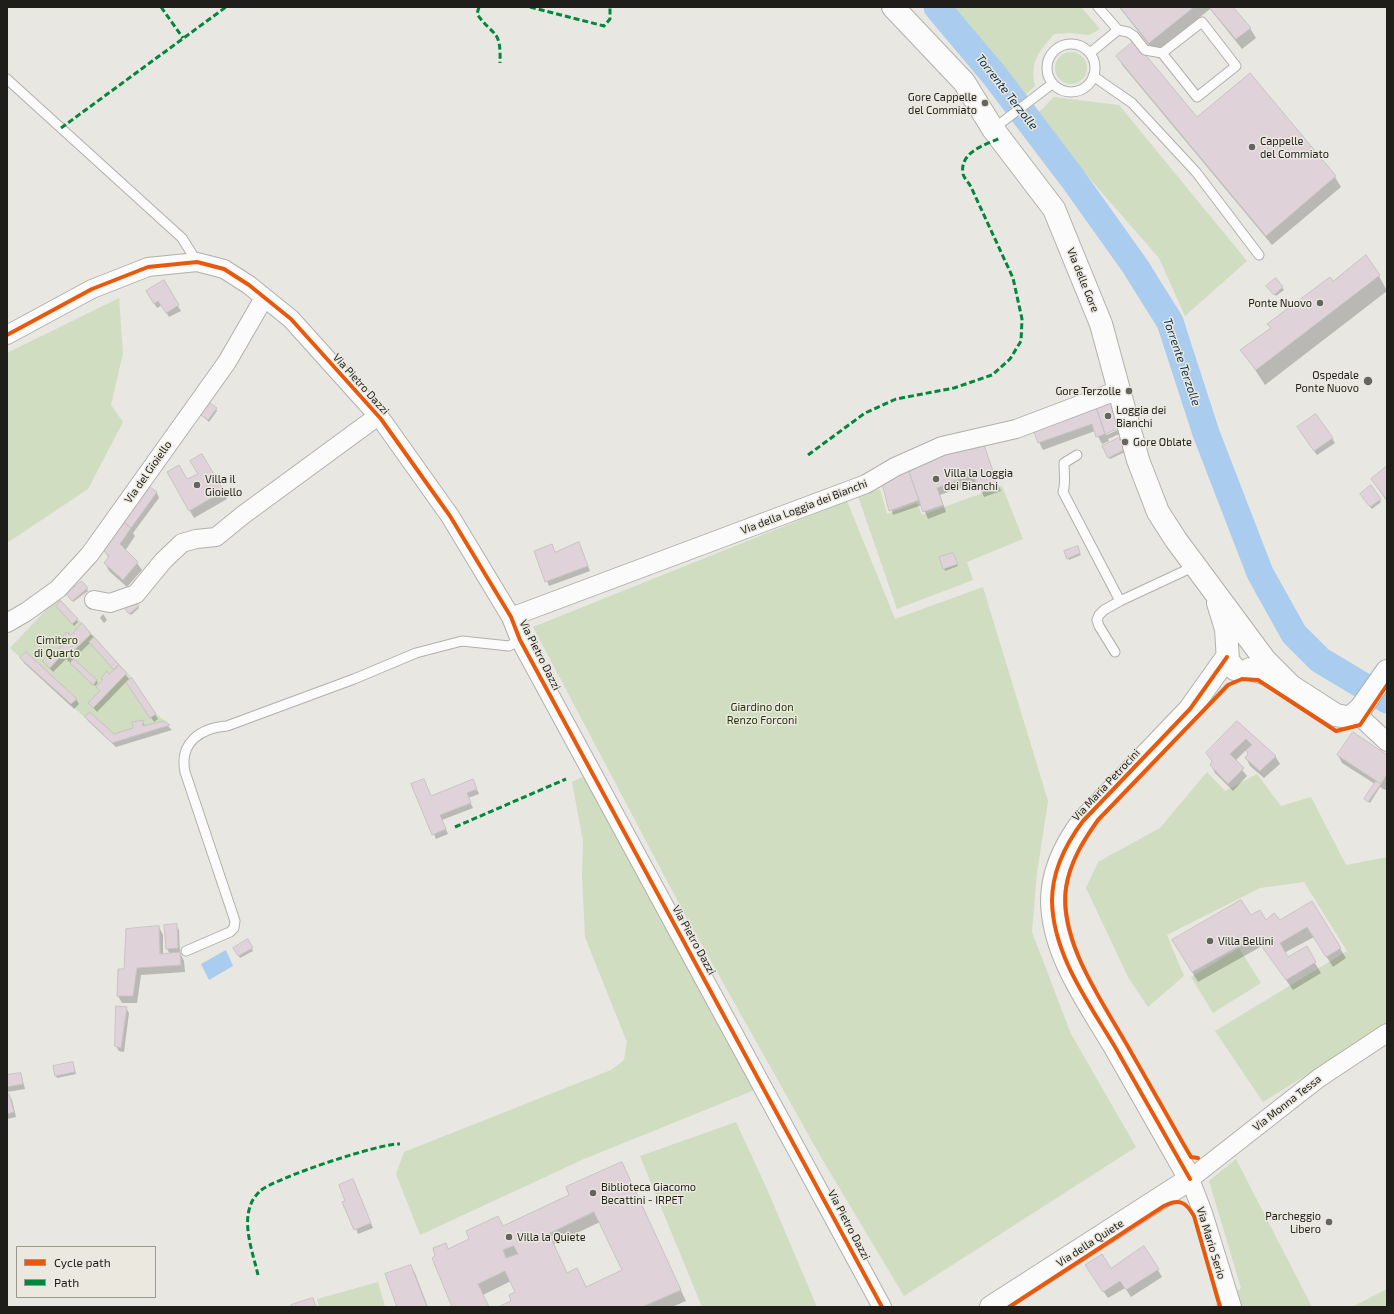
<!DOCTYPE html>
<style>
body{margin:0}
#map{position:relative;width:1394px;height:1314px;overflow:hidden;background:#e8e7e2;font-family:"Exo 2",sans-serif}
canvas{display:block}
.frame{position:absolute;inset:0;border:8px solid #1f1e1b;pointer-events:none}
.legend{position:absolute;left:16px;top:1246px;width:140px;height:52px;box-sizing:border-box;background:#ebe9df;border:1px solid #999891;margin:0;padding:5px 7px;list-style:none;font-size:12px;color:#1f1e1b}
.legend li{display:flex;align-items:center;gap:8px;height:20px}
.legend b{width:20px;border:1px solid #999891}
</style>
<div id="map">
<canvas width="1394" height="1314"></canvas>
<div class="frame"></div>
<ul class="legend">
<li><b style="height:5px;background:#e8590c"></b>Cycle path</li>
<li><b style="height:5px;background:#00873e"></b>Path</li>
</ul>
</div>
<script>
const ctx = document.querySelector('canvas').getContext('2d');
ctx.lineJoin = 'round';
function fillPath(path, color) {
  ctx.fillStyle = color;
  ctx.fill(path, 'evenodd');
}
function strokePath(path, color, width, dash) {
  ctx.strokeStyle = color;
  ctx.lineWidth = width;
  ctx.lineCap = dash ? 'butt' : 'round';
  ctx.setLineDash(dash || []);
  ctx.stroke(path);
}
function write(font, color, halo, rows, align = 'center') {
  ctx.font = font + ' "Exo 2",sans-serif';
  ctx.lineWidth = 3;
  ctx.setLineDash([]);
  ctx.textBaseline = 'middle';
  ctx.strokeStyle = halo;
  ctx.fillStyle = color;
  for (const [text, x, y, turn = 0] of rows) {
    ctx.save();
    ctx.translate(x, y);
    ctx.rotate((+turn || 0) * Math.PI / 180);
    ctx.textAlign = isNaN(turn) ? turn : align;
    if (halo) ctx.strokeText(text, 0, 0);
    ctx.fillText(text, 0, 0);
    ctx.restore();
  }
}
const green = new Path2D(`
 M 953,7 L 1081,7 L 1100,29 L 1089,35 L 1070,33 L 1054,34 C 1038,53 1030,61 1035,86 L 1022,98 Z
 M1055 68a16 16 0 1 1 32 0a16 16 0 1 1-32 0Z
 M 1054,97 L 1119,105 L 1247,261 L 1185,316 L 1159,258 L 1035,116 Z
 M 119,298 L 123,353 L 111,405 L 123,422 L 88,489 L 7,543 L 7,353 Z
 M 1002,486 L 1023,539 L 967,562 L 973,580 L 897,609 L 858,496 L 880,489 L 887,514 L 917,503 L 922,515 Z
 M 847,501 L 895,619 L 983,587 L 1048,801 L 1037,873 L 1032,932 L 1071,1034 L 1136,1147 L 904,1296 L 822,1159 L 684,913 L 533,627 Z
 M 58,597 L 132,678 L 156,714 L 170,725 L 112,743 L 10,648 Z
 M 1207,772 L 1225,791 L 1257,774 L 1281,806 L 1311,797 L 1346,865 L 1387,857 L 1387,1025 L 1263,1102 L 1215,1031 L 1347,951 L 1304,882 L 1260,888 L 1167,935 L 1184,976 L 1148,1007 L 1128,977 L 1086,888 L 1098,862 L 1160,828 Z
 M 585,776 L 757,1089 L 584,1159 L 420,1235 L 396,1174 L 404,1152 L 611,1070 L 624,1060 L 627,1042 L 585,937 L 582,877 L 583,841 L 572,782 Z
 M 1239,948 L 1261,983 L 1213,1013 L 1191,977 Z
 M 736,1122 L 767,1189 L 817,1307 L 702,1307 L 640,1156 Z
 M 1236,1159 L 1312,1307 L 1213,1307 L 1241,1288 L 1209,1181 Z
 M 378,1282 L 385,1307 L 319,1307 L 317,1299 Z
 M 1387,1289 L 1387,1307 L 1352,1307 Z`);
const water = new Path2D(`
 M 226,950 L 233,966 L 209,980 L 201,964 Z`);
const shadow = new Path2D(`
 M 1119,7 L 1232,7 L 1250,28 L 1256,38 L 1242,49 L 1210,9 L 1155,53 Z
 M 1117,56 L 1197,119 L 1250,75 L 1335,177 L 1341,187 L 1272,245 L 1123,66 Z
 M 1379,276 L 1387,291 L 1265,385 L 1242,350 L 1271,329 L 1269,325 L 1333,283 Z
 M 1276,279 L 1284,290 L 1276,296 L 1269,288 Z
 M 163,282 L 181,311 L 169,317 L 162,305 L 157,308 L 147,291 Z
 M 1111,399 L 1106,435 L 1123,428 L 1124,432 L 1108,439 L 1109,441 L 1102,444 L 1095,431 L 1043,450 L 1039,442 Z
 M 216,409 L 217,411 L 209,422 L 199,413 Z
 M 1301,432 L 1332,438 L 1335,443 L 1317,455 Z
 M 1118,439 L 1125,452 L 1110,459 L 1104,447 Z
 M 982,443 L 1001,491 L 984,497 L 977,482 L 940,495 L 946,512 L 928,519 L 922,505 L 893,515 L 883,479 Z
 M 202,455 L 227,499 L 194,518 L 168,473 L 187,481 L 199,474 Z
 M 1387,467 L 1387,502 L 1372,479 Z
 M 147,486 L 157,493 L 159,498 L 133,533 L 135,536 L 125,551 L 137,563 L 142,570 L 127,587 L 109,571 L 105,563 L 109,558 L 102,548 Z
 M 1362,496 L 1380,500 L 1381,502 L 1372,509 Z
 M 552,545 L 555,552 L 581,548 L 590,571 L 549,586 L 535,552 Z
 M 1078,549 L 1081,555 L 1069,560 L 1068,558 Z
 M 952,554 L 958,566 L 945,571 L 941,558 Z
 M 87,589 L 88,591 L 73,602 L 69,596 Z
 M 61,602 L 78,622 L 74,626 L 58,608 Z
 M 138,606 L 139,608 L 131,615 L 124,607 Z
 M 103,614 L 107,620 L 104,623 L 100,618 Z
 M 91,634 L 129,679 L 97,712 L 89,703 L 100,692 L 97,687 L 109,675 L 118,673 L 90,643 L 73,659 L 97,681 L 98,683 L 95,686 L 66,659 L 53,672 L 43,661 L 54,655 L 65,644 L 61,639 Z
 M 21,658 L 76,699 L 79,704 L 74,709 L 24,663 Z
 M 130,687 L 155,714 L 158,719 L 154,722 Z
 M 86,718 L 113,735 L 134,729 L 143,722 L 145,726 L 164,722 L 172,730 L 116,747 L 89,722 Z
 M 1237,723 L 1275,756 L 1280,764 L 1264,778 L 1250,766 L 1246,758 L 1249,754 L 1247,749 L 1235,761 L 1247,776 L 1233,791 L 1215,773 L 1211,765 L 1213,762 L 1207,753 Z
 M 1338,755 L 1387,756 L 1387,788 L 1385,790 L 1380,787 L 1370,803 L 1367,801 L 1375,784 L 1342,763 Z
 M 424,780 L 431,797 L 475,785 L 479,794 L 468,798 L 473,808 L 442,820 L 448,834 L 436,839 L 413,784 Z
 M 1311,902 L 1346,958 L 1333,967 L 1314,937 L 1284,953 L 1287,959 L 1306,948 L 1321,973 L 1293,990 L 1262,946 L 1198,982 L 1179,950 L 1250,917 L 1266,922 L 1279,922 Z
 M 176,925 L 179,930 L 180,953 L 184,961 L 185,972 L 141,975 L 137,1003 L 122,1003 L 118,996 L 125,970 L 159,927 L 163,935 L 163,954 L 170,954 L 167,949 Z
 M 247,941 L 253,951 L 240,958 L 235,948 Z
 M 126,1008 L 129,1013 L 124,1052 L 119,1051 L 116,1046 Z
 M 73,1063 L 76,1074 L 57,1078 L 56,1076 Z
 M 21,1074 L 25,1089 L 7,1092 L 7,1076 Z
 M 7,1095 L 9,1095 L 12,1100 L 16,1117 L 7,1119 Z
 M 627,1174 L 686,1301 L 672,1307 L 500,1307 L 513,1301 L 516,1292 L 511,1281 L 483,1295 L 489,1307 L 453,1307 L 445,1244 L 448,1250 ZM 600,1222 L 623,1271 L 587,1288 L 577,1269 L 567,1274 L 554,1244 Z
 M 355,1185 L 373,1228 L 358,1234 L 347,1201 Z
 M 410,1266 L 415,1273 L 428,1307 L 398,1307 Z
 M 1111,1269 L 1158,1270 L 1162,1277 L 1131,1297 L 1125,1288 L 1108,1298 L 1091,1273 Z`);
const river = new Path2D(`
 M 937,7 L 995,76 L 1073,179 L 1135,266 L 1170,322 L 1206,433 L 1260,573 L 1294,634 L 1320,660 L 1387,700`);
const building = new Path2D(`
 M 1120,7 L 1194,7 L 1149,43 Z
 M 1209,7 L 1233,7 L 1251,28 L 1236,39 Z
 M 1134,41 L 1197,117 L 1250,73 L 1336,176 L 1266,236 L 1116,56 Z
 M 1366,255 L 1380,275 L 1256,370 L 1240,350 L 1271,328 L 1267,324 L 1330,277 L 1333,281 Z
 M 1276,278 L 1283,287 L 1274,295 L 1266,286 Z
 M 164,280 L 179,305 L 166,313 L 158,301 L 154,304 L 146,291 Z
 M 1111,398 L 1122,427 L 1105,434 L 1095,404 Z
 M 207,401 L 217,408 L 208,420 L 198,413 Z
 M 1095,404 L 1105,434 L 1096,437 L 1092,424 L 1038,443 L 1032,427 Z
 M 1316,414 L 1333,438 L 1314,451 L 1297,427 Z
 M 1119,438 L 1124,450 L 1108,458 L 1102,446 Z
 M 983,442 L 997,483 L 979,490 L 973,474 L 937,488 L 943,505 L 923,512 L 908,469 Z
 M 202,454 L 224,491 L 189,511 L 167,472 L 179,465 L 187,479 L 198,474 L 190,461 Z
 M 1387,466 L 1387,500 L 1371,479 Z
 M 908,469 L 919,500 L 889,511 L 881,479 Z
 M 147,485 L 157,492 L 131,528 L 121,520 Z
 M 1371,485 L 1381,499 L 1370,507 L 1360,494 Z
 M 121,520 L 131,528 L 120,544 L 138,562 L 123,580 L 104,563 L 109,556 L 100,547 Z
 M 579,542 L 588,566 L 545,582 L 534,551 L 552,544 L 555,552 Z
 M 1078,546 L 1080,553 L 1067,559 L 1064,551 Z
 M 953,553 L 958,564 L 943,569 L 939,557 Z
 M 82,581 L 88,588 L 72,601 L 66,594 Z
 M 131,596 L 139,606 L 129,614 L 121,604 Z
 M 61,601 L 78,619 L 72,624 L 56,606 Z
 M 82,623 L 91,634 L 66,658 L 62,655 L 50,668 L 42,661 L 52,651 L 54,653 L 65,643 L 60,638 L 67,632 L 71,635 Z
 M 94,637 L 119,665 L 114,670 L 89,642 Z
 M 26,652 L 77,699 L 71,704 L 20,658 Z
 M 74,659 L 97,680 L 93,685 L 70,663 Z
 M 119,665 L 127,673 L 93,708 L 88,703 L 100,691 L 96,687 L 103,680 L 101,678 L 107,671 L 109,674 Z
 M 132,678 L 156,714 L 150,718 L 126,682 Z
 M 90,712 L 114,734 L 133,728 L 132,722 L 143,720 L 143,726 L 164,721 L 170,725 L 112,743 L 85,717 Z
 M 1237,721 L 1276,756 L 1260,771 L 1245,758 L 1248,754 L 1246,750 L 1252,745 L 1246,739 L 1230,754 L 1244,768 L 1228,784 L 1210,765 L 1212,761 L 1206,753 Z
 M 1353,732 L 1387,755 L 1387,774 L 1381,784 L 1337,755 Z
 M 424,779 L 431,796 L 473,779 L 477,789 L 467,793 L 471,803 L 440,815 L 446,829 L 432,835 L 411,784 Z
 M 1376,781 L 1381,784 L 1368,802 L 1364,799 Z
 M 1241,900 L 1251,915 L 1260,910 L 1266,920 L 1274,913 L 1280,920 L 1312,901 L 1341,948 L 1326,957 L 1307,927 L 1280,943 L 1288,957 L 1307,946 L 1316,962 L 1286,980 L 1255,937 L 1192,972 L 1172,940 Z
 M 177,924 L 178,948 L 166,949 L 164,925 Z
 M 159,926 L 160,954 L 180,952 L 181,965 L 137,968 L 133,996 L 117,996 L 118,969 L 124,969 L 126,929 Z
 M 248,939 L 253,948 L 238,956 L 233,948 Z
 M 116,1006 L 127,1007 L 121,1048 L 115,1046 Z
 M 73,1062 L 75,1072 L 55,1076 L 53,1066 Z
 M 21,1073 L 23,1084 L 7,1087 L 7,1075 Z
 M 7,1094 L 9,1094 L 14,1112 L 7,1114 Z
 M 622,1162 L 681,1290 L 642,1307 L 498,1307 L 511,1301 L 509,1295 L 515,1292 L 505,1271 L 478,1284 L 489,1307 L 452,1307 L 432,1258 L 435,1256 L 433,1248 L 446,1243 L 448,1249 L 469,1239 L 466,1231 L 498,1216 L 503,1226 L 569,1195 L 566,1187 ZM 594,1212 L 622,1270 L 586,1287 L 577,1268 L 567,1273 L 549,1234 ZM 514,1246 L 518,1254 L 506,1258 L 503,1250 Z
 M 353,1179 L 371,1223 L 354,1230 L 342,1202 L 345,1201 L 339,1185 Z
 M 1144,1246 L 1159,1269 L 1126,1290 L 1120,1281 L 1103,1292 L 1085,1265 L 1102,1254 L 1111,1268 Z
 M 411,1265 L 427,1307 L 397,1307 L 385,1274 Z
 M 313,1298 L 316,1307 L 292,1307 L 291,1305 Z`);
const lane = new Path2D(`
 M 1118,30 L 1128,32 L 1134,36 L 1145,50 L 1162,53 L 1197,97 L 1236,66 L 1202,22 L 1162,53
 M1047 68a24 24 0 1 1 48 0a24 24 0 1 1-48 0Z
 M 1090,53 L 1118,30 L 1098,7
 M 1093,76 L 1132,103 L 1196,172 L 1259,255
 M 7,79 L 182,238 L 197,262
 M 993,129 L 1052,84
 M 1077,455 L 1064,463 C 1064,473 1066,484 1063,492 L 1120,601
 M 1115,652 L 1099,626 L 1097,620 L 1099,615 L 1104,610 L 1120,601 L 1195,566
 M 186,951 L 230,932 L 234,928 L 235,921 L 185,772 C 179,743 200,728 227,726 L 354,679 L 416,653 L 462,641 L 509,646 L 520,640`);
const street = new Path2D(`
 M 7,335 L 92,289 L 148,267 L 197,262 L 224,269 L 249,285 L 291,319 L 381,419 L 450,516 L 511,617 L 520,640 L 882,1307
 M 94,600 L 110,603 L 136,594 L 163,561 L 182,543 L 196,539 L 216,537 L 243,515 L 378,416
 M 511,617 L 866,484 L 895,467 L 942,446 L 1016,429 L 1119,390
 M 7,623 L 26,612 L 58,589 L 90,554 L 227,362 L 264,298
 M 1356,713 L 1387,742
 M 1232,1307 L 1203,1213 L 1190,1179 L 1319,1078 L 1387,1033`);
const secondary = new Path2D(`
 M 893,7 L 964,82 L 993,129 L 1054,209 L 1101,324 L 1138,460 L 1158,512 L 1176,540 L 1265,660 L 1291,686
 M 1218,603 L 1226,629 L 1228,661 L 1235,669
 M 1250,669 L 1267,674 L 1291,686 L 1336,715 L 1346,717 L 1352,716 L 1361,708 L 1387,671
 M 991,1307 L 1190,1179 C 1165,1135 1140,1091 1115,1047 C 1089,1003 1053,955 1052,901 C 1052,871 1065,845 1083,821 L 1190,709 L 1227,657`);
const quiet = new Path2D(`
 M 161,7 L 183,38
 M 479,7 L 477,14 C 494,38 501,28 500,63
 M 530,7 L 604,26 L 610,19 L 610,7
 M 61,128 L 226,7
 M 808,455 L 865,413 L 896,399 L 954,388 L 992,375 L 1010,359 L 1021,341 L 1022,319 L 1013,278 L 971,187 C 969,183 964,178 963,174 C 959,152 985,145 1000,138
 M 455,827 L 566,779
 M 258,1275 C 253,1253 242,1225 251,1204 C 252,1200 257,1194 260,1191 C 275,1178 380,1143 400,1144`);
const cycleway = new Path2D(`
 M 7,335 L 92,289 L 148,267 L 197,262 L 224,269 L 249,285 L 291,319 L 381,419 L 450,516 L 511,617 L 520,640 L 882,1307
 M 1198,1158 L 1191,1157 L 1184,1145 C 1165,1112 1146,1078 1127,1045 C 1102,1001 1059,941 1066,888 C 1070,862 1083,841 1098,820 L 1228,685 L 1242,679 L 1258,680 L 1336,731 L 1360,725 L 1387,685
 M 1190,1179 C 1165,1135 1140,1091 1115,1047 C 1089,1003 1053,955 1052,901 C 1052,871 1065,845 1083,821 L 1190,709 L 1227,657
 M 1009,1307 L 1164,1206 C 1179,1198 1186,1202 1194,1216 L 1220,1307`);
const markers = [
 [985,103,4,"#656461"],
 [1252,147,4,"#656461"],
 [1320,303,4,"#656461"],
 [1368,381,5,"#656461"],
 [1129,391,4,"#656461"],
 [1108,416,4,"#656461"],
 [1125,442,4,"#656461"],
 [936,479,4,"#656461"],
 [197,485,4,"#656461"],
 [1210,941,4,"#656461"],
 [593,1193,4,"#656461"],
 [1329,1222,4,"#656461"],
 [509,1237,4,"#656461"]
];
const poiNames = [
 ["Gore Cappelle",977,97,"right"],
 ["del Commiato",977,110,"right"],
 ["Cappelle",1260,141],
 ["del Commiato",1260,154],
 ["Ponte Nuovo",1312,303,"right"],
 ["Ospedale",1359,375,"right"],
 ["Ponte Nuovo",1359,388,"right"],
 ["Gore Terzolle",1121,391,"right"],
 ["Loggia dei",1116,410],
 ["Bianchi",1116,423],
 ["Gore Oblate",1133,442],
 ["Villa la Loggia",944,473],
 ["dei Bianchi",944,486],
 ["Villa il",205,479],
 ["Gioiello",205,492],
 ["Villa Bellini",1218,941],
 ["Biblioteca Giacomo",601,1187],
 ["Becattini - IRPET",601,1200],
 ["Parcheggio",1321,1216,"right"],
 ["Libero",1321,1229,"right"],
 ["Villa la Quiete",517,1237]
];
const streetNames = [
 ["Via delle Gore",1083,280,68],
 ["Via Pietro Dazzi",361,384,48],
 ["Via del Gioiello",148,472,-55],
 ["Via della Loggia dei Bianchi",804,507,-21],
 ["Via Pietro Dazzi",540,655,63],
 ["Via Maria Petrocini",1106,785,-47],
 ["Via Pietro Dazzi",694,940,61],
 ["Via Monna Tessa",1287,1103,-38],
 ["Via Pietro Dazzi",849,1225,62],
 ["Via della Quiete",1090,1243,-33],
 ["Via Mario Serio",1211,1243,73]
];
const parkNames = [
 ["Cimitero",57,640],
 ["di Quarto",57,653],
 ["Giardino don",762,707],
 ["Renzo Forconi",762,720]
];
const waterNames = [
 ["Torrente Terzolle",1007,92,52],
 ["Torrente Terzolle",1182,362,71]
];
fillPath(green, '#d0ddc0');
fillPath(water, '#ace');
fillPath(shadow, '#0003');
strokePath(river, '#ace', 27);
fillPath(building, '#dfd3d9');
strokePath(building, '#c6c4c3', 1);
strokePath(lane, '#b0b0ac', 11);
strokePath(street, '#b0b0ac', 20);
strokePath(secondary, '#b0b0ac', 24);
strokePath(lane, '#fcfbfb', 9);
strokePath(street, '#fcfbfb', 18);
strokePath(secondary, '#fcfbfb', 22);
strokePath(quiet, '#00873e', 3, [6, 3]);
strokePath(cycleway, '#e8590c', 4);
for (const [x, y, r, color] of markers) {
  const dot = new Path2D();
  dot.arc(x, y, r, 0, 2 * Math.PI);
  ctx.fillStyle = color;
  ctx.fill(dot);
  strokePath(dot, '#ebe9df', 1.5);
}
write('11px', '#1f1e1b', '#ebe9df', poiNames, 'left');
write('11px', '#1f1e1b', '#ebe9df', streetNames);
write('11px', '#1f3003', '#ebe9df', parkNames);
write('italic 12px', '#0a2f4f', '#ebe9df', waterNames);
</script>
